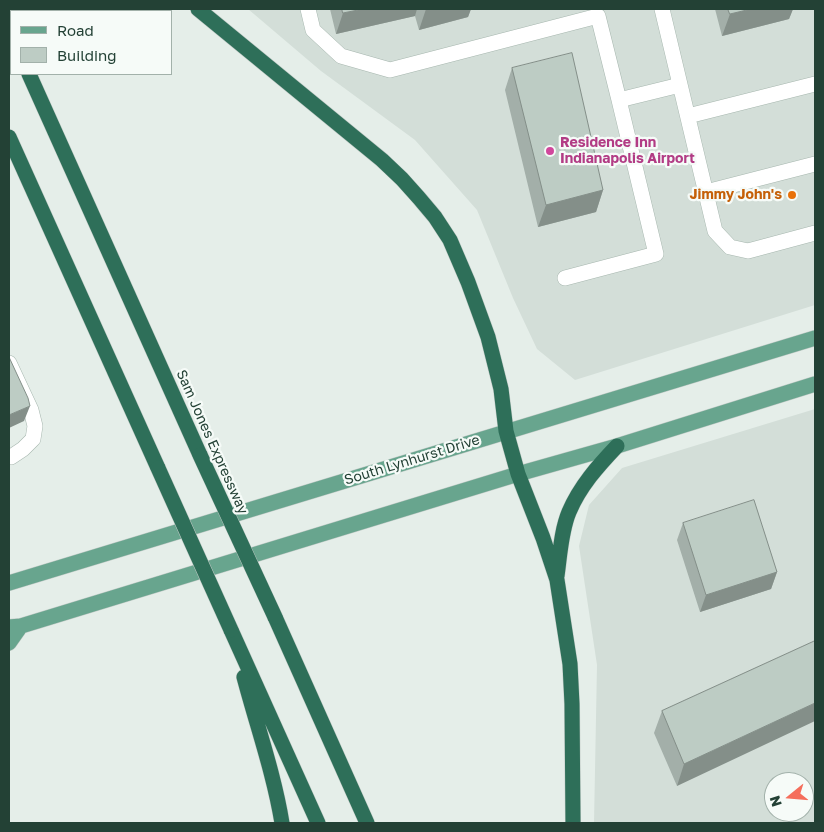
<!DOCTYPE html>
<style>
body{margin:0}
#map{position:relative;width:824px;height:832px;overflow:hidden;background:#e5eee9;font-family:"Golos Text",sans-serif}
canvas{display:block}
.frame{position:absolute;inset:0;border:10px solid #234135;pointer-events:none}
.legend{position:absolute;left:10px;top:10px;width:162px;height:65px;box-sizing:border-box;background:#f6fbf8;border:1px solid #a2b1aa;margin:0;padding:6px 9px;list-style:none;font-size:15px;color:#234135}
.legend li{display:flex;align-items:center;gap:10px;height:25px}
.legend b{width:25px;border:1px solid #a2b1aa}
.north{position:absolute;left:764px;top:772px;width:50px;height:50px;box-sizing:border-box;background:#f6fbf8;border:1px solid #a2b1aa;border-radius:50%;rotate:253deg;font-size:14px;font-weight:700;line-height:20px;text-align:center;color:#234135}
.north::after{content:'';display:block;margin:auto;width:18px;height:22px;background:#f56e5c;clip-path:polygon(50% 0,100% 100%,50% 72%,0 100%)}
</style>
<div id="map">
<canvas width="824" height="832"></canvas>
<div class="frame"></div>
<ul class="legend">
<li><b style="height:6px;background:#68a58e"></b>Road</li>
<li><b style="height:14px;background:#bdccc4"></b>Building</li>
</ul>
<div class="north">N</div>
</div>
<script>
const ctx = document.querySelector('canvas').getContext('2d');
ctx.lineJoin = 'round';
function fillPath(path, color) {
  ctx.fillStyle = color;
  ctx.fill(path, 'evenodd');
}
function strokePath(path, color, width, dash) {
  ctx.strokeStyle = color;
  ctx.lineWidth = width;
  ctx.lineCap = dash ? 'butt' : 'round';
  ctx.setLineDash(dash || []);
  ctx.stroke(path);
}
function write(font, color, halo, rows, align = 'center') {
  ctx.font = font + ' "Golos Text",sans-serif';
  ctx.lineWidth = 4.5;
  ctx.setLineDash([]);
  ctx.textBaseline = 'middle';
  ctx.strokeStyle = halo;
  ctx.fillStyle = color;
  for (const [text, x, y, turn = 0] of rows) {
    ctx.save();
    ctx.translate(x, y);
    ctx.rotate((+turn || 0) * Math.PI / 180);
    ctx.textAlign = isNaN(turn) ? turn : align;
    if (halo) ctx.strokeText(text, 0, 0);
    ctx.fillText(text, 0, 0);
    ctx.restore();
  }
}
const built = new Path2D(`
 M 248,9 L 815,9 L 815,305 L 575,380 L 537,349 L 513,298 L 477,210 L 415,140 L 321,71 Z
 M 815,409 L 815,823 L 594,823 L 597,665 L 579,546 L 589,505 L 622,468 ZM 774,782 L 804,782 L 804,812 L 774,812 Z`);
const minor = new Path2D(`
 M 308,9 L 313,30 L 341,56 L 390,70 L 598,16 L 619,100 L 680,85
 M 662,9 L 715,231 L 730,247 L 748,251 L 815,233
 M 688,116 L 815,84
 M 706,192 L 815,164
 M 565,278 L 656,254 L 619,100
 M 9,363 L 31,410 L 35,426 L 33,439 L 23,449 L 11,457`);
const major = new Path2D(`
 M 9,583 L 815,338
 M 9,627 L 21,626 L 518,474 L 617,446 L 815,384
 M 9,643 L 21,626`);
const highway = new Path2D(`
 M 198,9 L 382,160 L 402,179 L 419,198 L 435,217 L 450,240 L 468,282 L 488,337 L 501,389 L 506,431 L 518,474 L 543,538 L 557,580 L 570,664 L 572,704 L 573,823
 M 9,29 L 11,35
 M 29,74 L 200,455
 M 9,137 L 158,468
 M 557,576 C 560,555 561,531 569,512 C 580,486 598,466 617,446
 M 275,617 L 367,823
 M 231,630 L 318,823
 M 244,677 C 257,726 274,774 282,823`);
const highwayBridge = new Path2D(`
 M 200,455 L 275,617
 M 158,468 L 231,630`);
const wall = new Path2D(`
 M 330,9 L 471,9 L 468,17 L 419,30 L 415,16 L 336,34 Z
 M 715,9 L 793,9 L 789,19 L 722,36 Z
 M 512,68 L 603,190 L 596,212 L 538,227 L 505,90 Z
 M 683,523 L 777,572 L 771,589 L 700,612 L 677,540 Z
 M 815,641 L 677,786 L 654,733 L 662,711 Z`);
const shadedWall = new Path2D(`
 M 363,9 L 417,9 L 415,16 L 336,34 L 343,13 Z
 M 426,9 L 471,9 L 468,17 L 419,30 Z
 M 751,9 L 793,9 L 789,19 L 722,36 L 730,14 Z
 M 603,190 L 596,212 L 538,227 L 546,205 Z
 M 30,406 L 24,421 L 9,428 L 9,415 Z
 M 777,572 L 771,589 L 700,612 L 706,595 Z
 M 815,703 L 815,721 L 677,786 L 684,764 Z`);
const building = new Path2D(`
 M 342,9 L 363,9 L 343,13 Z
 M 728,9 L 751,9 L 730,14 Z
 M 572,53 L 603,190 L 546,205 L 512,68 Z
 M 9,357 L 28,398 L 30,406 L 9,415 Z
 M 754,500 L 777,572 L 706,595 L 683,523 Z
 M 815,641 L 815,703 L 684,764 L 662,711 Z`);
const markers = [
 [550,151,5,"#d1479c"],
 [792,195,5,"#e8710a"]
];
const hotelNames = [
 ["Residence Inn",560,143],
 ["Indianapolis Airport",560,159]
];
const foodNames = [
 ["Jimmy John's",782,195]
];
const streetNames = [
 ["Sam Jones Expressway",212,442,66],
 ["South Lynhurst Drive",412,460,-17]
];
fillPath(built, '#d3ded8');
strokePath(minor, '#a7b7af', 16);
strokePath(major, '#c1cac6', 16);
strokePath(highway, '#c1cac6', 16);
strokePath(minor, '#fff', 15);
strokePath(major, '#68a58e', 15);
strokePath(highway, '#2e6f59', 15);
strokePath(highwayBridge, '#c1cac6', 16, []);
strokePath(highwayBridge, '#2e6f59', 15);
fillPath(wall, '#a3afa9');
fillPath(shadedWall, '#848f89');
fillPath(building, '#bdccc4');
strokePath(building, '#848f89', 1);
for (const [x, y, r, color] of markers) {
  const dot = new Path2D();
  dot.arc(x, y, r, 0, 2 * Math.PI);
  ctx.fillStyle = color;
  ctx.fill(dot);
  strokePath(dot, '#f6fbf8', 2);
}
write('bold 14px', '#b23c85', '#f6fbf8', hotelNames, 'left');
write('bold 14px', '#c56008', '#f6fbf8', foodNames, 'right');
write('14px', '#234135', '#f6fbf8', streetNames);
</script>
